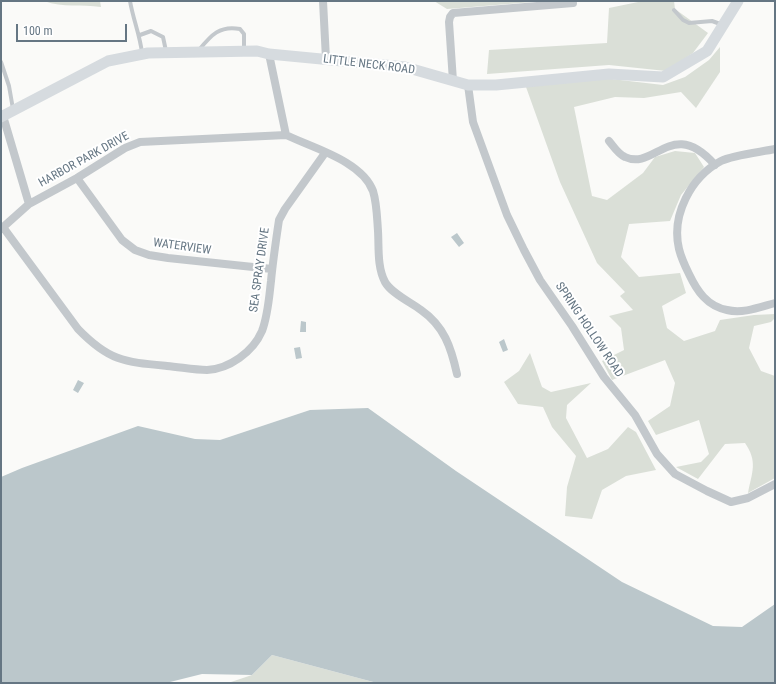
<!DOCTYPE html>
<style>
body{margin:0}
#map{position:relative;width:776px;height:684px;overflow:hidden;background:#fafaf8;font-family:"Roboto Condensed",sans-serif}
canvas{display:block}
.frame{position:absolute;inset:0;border:2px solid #657683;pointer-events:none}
.scale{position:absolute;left:16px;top:24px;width:111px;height:18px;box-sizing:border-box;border:2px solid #657683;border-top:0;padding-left:5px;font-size:12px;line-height:14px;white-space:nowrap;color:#657683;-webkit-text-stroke:3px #fff;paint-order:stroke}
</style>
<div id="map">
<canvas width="776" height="684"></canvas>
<div class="frame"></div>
<div class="scale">100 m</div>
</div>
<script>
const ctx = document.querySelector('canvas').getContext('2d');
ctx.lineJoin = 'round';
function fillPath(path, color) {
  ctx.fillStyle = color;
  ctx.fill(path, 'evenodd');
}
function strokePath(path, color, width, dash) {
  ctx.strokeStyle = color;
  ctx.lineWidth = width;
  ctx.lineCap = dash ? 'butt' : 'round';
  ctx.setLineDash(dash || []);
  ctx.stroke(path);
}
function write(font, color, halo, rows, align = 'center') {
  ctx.font = font + ' "Roboto Condensed",sans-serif';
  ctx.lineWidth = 4;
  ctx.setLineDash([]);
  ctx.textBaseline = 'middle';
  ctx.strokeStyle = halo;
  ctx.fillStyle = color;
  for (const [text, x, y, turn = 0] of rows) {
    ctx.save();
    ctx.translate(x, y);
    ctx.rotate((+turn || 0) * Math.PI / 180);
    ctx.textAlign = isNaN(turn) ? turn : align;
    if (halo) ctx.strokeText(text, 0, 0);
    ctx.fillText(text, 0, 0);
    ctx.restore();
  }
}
const green = new Path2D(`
 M 44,1 L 100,1 L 101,7 C 82,4 63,8 44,1 Z
 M 434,1 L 545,1 L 447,9 Z
 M 643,1 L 674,1 L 675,9 L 708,33 L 693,53 L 666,71 L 609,65 L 487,74 L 489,50 L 607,43 L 609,8 Z
 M 720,47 L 720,72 L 696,108 L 681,92 L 644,98 L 615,97 L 574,107 L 592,196 L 607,200 L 643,173 L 655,157 L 675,151 L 695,153 L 704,167 L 681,195 L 670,221 L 629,224 L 621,257 L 639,277 L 680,273 L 686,293 L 662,306 L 667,328 L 684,341 L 715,331 L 720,320 L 754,315 L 775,314 L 775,318 L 771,322 L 754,326 L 749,348 L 761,371 L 775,376 L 775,478 L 748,493 C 752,472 758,462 745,443 L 725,444 L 698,479 L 676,467 L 701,462 L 709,454 L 699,420 L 656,435 L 648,421 L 670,406 L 675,383 L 665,360 L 612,380 L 602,361 L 624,350 L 621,328 L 609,316 L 633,310 L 620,296 L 625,292 L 597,263 L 560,182 L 526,87 L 603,78 L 663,85 L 685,77 L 709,60 Z
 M 530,353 L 542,387 L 551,392 L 591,383 L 567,405 L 566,418 L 587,458 L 608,449 L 628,427 L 636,432 L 656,470 L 626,476 L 602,490 L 592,519 L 565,516 L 567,487 L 576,456 L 552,427 L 543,407 L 518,404 L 504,382 L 519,371 Z
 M 272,655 L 377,683 L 228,683 L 252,675 Z`);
const water = new Path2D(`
 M 457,233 L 464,243 L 459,247 L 451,237 Z
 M 301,321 L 306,322 L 306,332 L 300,332 Z
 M 504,339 L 508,350 L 503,352 L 499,342 Z
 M 300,347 L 302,358 L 296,359 L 294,348 Z
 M 78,380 L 84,383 L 78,393 L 73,390 Z
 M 368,408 L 456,471 L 622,582 L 713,626 L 742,627 L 775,604 L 775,683 L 377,683 L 272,655 L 252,675 L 202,674 L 166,683 L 1,683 L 1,477 L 22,468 L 138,426 L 195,439 L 220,440 L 310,410 Z`);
const lane = new Path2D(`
 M 130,1 C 133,19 140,35 142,53
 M 674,10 L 683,20 L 689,23 L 712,21 L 723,25
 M 140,35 L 151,31 L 163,37 L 166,51
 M 199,50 C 211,35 220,25 240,29 L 244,34 L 244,51
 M 1,62 L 9,86 L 13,109`);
const street = new Path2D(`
 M 323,1 L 326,59
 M 269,54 L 286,135 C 313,148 362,161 373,191 C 377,204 377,218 378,231 C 379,247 377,267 385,282 C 391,293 410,302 421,310 C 444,326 451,347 457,374
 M 453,81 L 449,22 L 450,17 L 453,13 L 573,3
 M 468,85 L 473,122 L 507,215 L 524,250 L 540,280 L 572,326 L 604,377 L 635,415 L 657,454 L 675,474 L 707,491 L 731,502 L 748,498 L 775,484
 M 3,116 L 29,204
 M 609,141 C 614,147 618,154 625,157 C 655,171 672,116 715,165
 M 775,149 C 761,152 733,155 721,161 C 691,177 671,215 679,249 C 681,257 685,266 689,274 C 697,291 707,306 727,310 C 743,314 760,307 775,303
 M 77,178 L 122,240 L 135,250 L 149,255 L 168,258 L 272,269
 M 3,227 L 78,329 C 109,361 124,362 167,366 C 180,367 194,370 207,370 C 229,369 253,352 262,331 C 268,315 269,298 271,281 C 273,260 276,240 279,220 L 285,209 L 325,153
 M 1,229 L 29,204 L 77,178 L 125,148 L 140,142 L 286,135`);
const secondary = new Path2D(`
 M 1,117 L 108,61 L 148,53 L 257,51 L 269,54 L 405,67 L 468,85 L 496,85 L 609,74 L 663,77 L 707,51 L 738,1`);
const streetNames = [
 ["LITTLE NECK ROAD",369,65,7],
 ["HARBOR PARK DRIVE",84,160,-29],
 ["WATERVIEW",182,247,8],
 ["SEA SPRAY DRIVE",260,270,-82],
 ["SPRING HOLLOW ROAD",589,330,56]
];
fillPath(green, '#dadfd7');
fillPath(water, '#bbc7cb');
strokePath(lane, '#c3c8cc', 4);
strokePath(street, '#c3c8cc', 8);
strokePath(secondary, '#d6dbdf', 11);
write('12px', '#657683', '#fff', streetNames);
</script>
